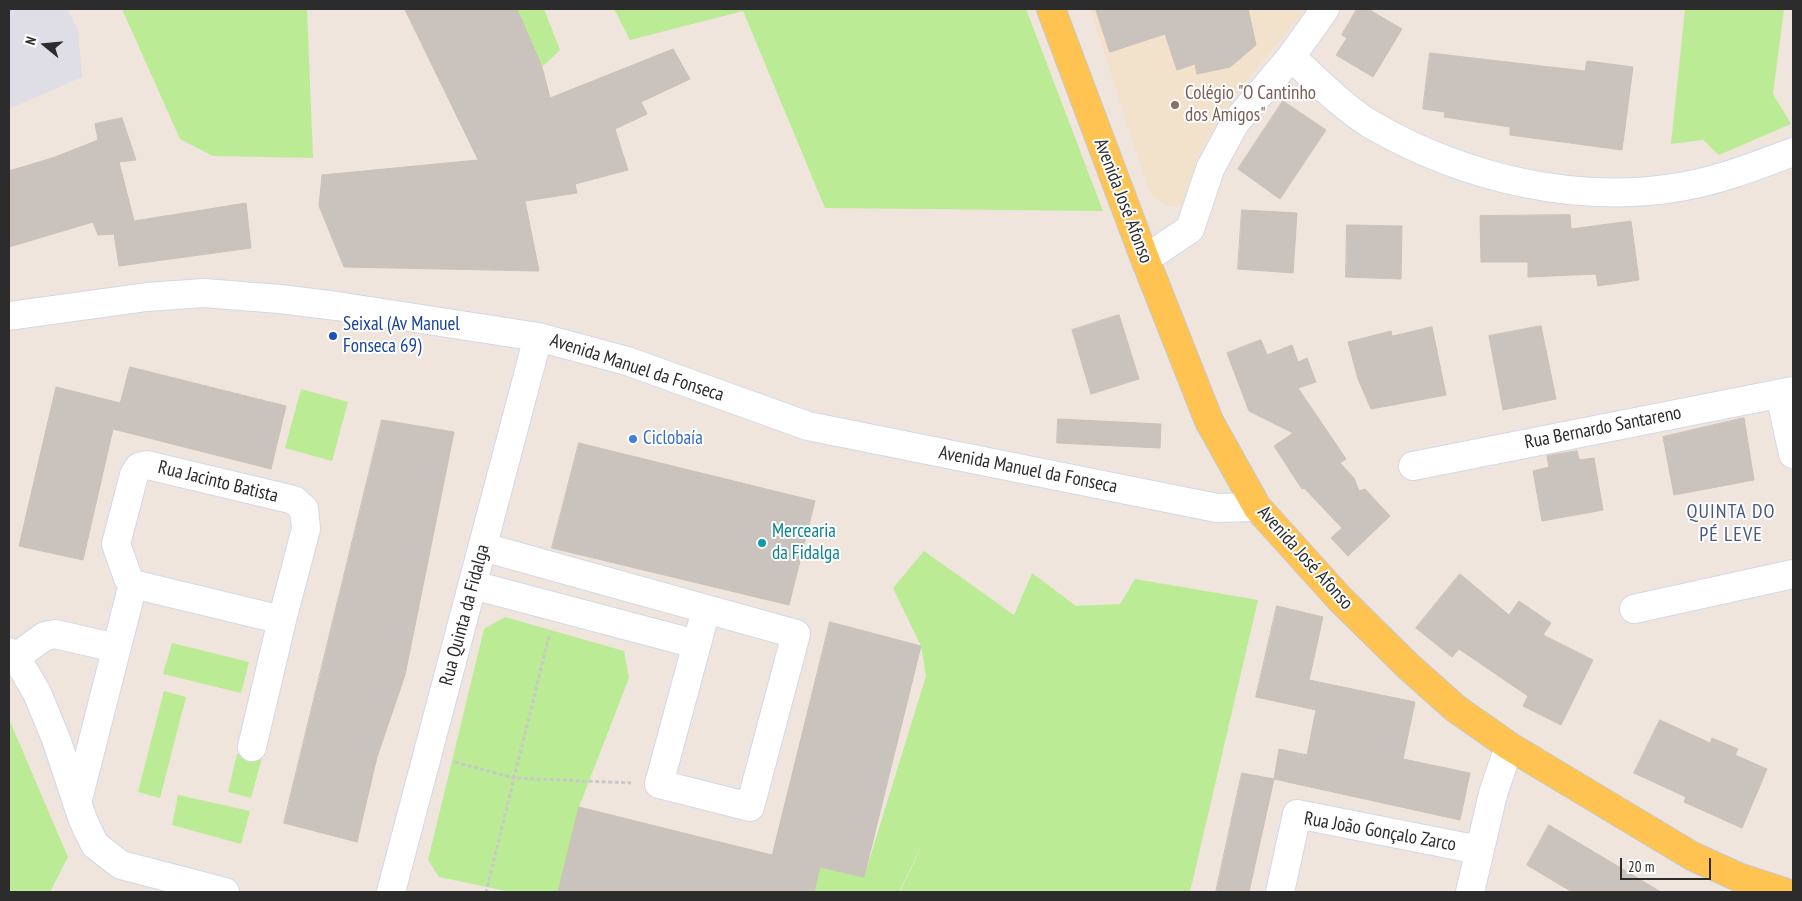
<!DOCTYPE html>
<meta charset="utf-8">
<style>
body{margin:0}
#map{position:relative;width:1802px;height:901px;overflow:hidden;background:#efe5dd;font-family:"PT Sans Narrow",sans-serif}
canvas{display:block}
.frame{position:absolute;inset:0;border:10px solid #2c2c2c;pointer-events:none}
.north{position:absolute;left:20px;top:20px;width:50px;height:50px;-webkit-text-stroke:4px #fff;paint-order:stroke;rotate:287deg;font-size:14px;font-weight:700;line-height:20px;text-align:center;color:#2c2c2c}
.north::after{content:'';display:block;margin:auto;width:18px;height:22px;background:#2c2c2c;clip-path:polygon(50% 0,100% 100%,50% 72%,0 100%)}
.scale{position:absolute;left:1620px;top:858px;width:91px;height:22px;box-sizing:border-box;border:2px solid #2c2c2c;border-top:0;padding-left:6px;font-size:15px;line-height:18px;white-space:nowrap;color:#2c2c2c;-webkit-text-stroke:4px #fff;paint-order:stroke}
</style>
<div id="map">
<canvas width="1802" height="901"></canvas>
<div class="frame"></div>
<div class="north">N</div>
<div class="scale">20 m</div>
</div>
<script>
const ctx = document.querySelector('canvas').getContext('2d');
ctx.lineJoin = 'round';
function fillPath(path, color) {
  ctx.fillStyle = color;
  ctx.fill(path, 'evenodd');
}
function strokePath(path, color, width, dash) {
  ctx.strokeStyle = color;
  ctx.lineWidth = width;
  ctx.lineCap = dash ? 'butt' : 'round';
  ctx.setLineDash(dash || []);
  ctx.stroke(path);
}
function write(font, color, halo, rows, align = 'center') {
  ctx.font = font + ' "PT Sans Narrow",sans-serif';
  ctx.lineWidth = 4;
  ctx.setLineDash([]);
  ctx.textBaseline = 'middle';
  ctx.strokeStyle = halo;
  ctx.fillStyle = color;
  for (const [text, x, y, turn = 0] of rows) {
    ctx.save();
    ctx.translate(x, y);
    ctx.rotate((+turn || 0) * Math.PI / 180);
    ctx.textAlign = isNaN(turn) ? turn : align;
    if (halo) ctx.strokeText(text, 0, 0);
    ctx.fillText(text, 0, 0);
    ctx.restore();
  }
}
const industrial = new Path2D(`
 M 9,9 L 67,9 L 78,30 L 82,77 L 9,109 Z`);
const education = new Path2D(`
 M 1090,9 L 1306,9 L 1240,89 L 1205,144 L 1196,162 L 1186,196 L 1181,205 L 1171,207 L 1155,199 L 1148,188 Z`);
const green = new Path2D(`
 M 122,9 L 307,9 L 313,158 L 213,156 L 180,139 Z
 M 517,9 L 544,9 L 560,50 L 542,67 Z
 M 614,9 L 1026,9 L 1103,211 L 825,208 L 743,11 L 630,40 Z
 M 1685,9 L 1784,9 L 1773,94 L 1791,124 L 1719,155 L 1703,140 L 1671,144 Z
 M 301,389 L 348,402 L 332,461 L 285,448 Z
 M 924,551 L 1014,615 L 1032,573 L 1076,606 L 1120,604 L 1135,579 L 1258,600 L 1190,892 L 900,892 L 928,833 L 899,892 L 814,892 L 820,867 L 864,877 L 926,676 L 921,646 L 893,588 Z
 M 505,617 L 624,651 L 629,678 L 579,807 L 558,892 L 511,892 L 439,877 L 428,860 L 484,629 Z
 M 172,643 L 249,662 L 241,693 L 163,674 Z
 M 164,691 L 186,697 L 160,798 L 138,792 Z
 M 9,719 L 68,857 L 50,892 L 9,892 Z
 M 237,754 L 262,758 L 251,798 L 228,792 Z
 M 178,795 L 250,811 L 241,844 L 172,825 Z`);
const building = new Path2D(`
 M 405,9 L 517,9 L 542,67 L 550,98 L 673,49 L 690,79 L 641,102 L 647,114 L 615,129 L 628,170 L 575,184 L 577,193 L 525,201 L 539,271 L 344,267 L 319,206 L 322,175 L 478,160 Z
 M 1096,9 L 1248,9 L 1256,45 L 1230,67 L 1197,74 L 1195,64 L 1177,70 L 1165,34 L 1110,52 Z
 M 1357,9 L 1368,9 L 1402,29 L 1373,77 L 1336,55 L 1347,38 L 1342,35 Z
 M 1430,53 L 1585,71 L 1587,61 L 1633,67 L 1622,150 L 1510,135 L 1510,127 L 1444,117 L 1445,112 L 1423,109 Z
 M 1283,101 L 1326,130 L 1280,199 L 1238,169 Z
 M 122,118 L 136,160 L 119,162 L 134,221 L 246,203 L 251,248 L 119,266 L 114,234 L 98,235 L 93,222 L 9,247 L 9,171 L 55,157 L 98,140 L 95,124 Z
 M 1242,210 L 1297,213 L 1293,273 L 1238,269 Z
 M 1570,215 L 1571,229 L 1631,221 L 1639,280 L 1598,286 L 1596,274 L 1528,277 L 1528,262 L 1481,262 L 1480,216 Z
 M 1347,225 L 1402,226 L 1401,279 L 1346,277 Z
 M 1119,315 L 1139,379 L 1091,394 L 1072,330 Z
 M 1541,326 L 1556,399 L 1503,410 L 1489,336 Z
 M 1432,327 L 1446,395 L 1371,409 L 1358,379 L 1348,342 L 1391,331 L 1392,336 Z
 M 1261,340 L 1267,355 L 1292,345 L 1298,362 L 1307,358 L 1316,382 L 1298,388 L 1346,459 L 1340,463 L 1354,478 L 1359,491 L 1365,489 L 1390,516 L 1348,556 L 1331,538 L 1342,528 L 1304,488 L 1302,489 L 1274,446 L 1293,433 L 1249,411 L 1227,353 Z
 M 130,367 L 286,406 L 271,469 L 113,429 L 83,560 L 19,546 L 56,387 L 120,403 Z
 M 1744,418 L 1754,480 L 1674,495 L 1663,437 Z
 M 1058,419 L 1161,424 L 1160,448 L 1057,443 Z
 M 382,420 L 454,432 L 405,675 L 377,757 L 357,842 L 284,823 Z
 M 579,443 L 815,501 L 789,605 L 552,548 Z
 M 1577,451 L 1579,460 L 1594,458 L 1603,510 L 1542,521 L 1533,471 L 1549,467 L 1547,456 Z
 M 1460,574 L 1509,615 L 1519,601 L 1551,623 L 1543,635 L 1593,660 L 1561,725 L 1523,706 L 1528,696 L 1459,649 L 1452,657 L 1416,628 Z
 M 1277,606 L 1323,617 L 1309,680 L 1415,702 L 1403,759 L 1470,773 L 1460,820 L 1274,779 L 1279,749 L 1307,755 L 1316,710 L 1256,697 Z
 M 830,622 L 921,646 L 864,877 L 820,867 L 814,892 L 558,892 L 579,807 L 772,855 Z
 M 1660,720 L 1710,743 L 1712,738 L 1738,749 L 1735,755 L 1767,769 L 1742,828 L 1684,802 L 1686,797 L 1634,773 Z
 M 1242,773 L 1274,779 L 1249,892 L 1216,892 Z
 M 1549,825 L 1661,892 L 1572,892 L 1527,865 Z`);
const path = new Path2D(`
 M 549,636 L 514,778 L 631,783
 M 455,762 L 514,778 L 486,892`);
const minor = new Path2D(`
 M 1291,57 C 1317,80 1342,107 1372,125 C 1464,178 1579,206 1685,186 C 1723,179 1758,165 1793,152
 M 1145,259 L 1190,229 L 1210,169 L 1235,123 L 1291,57 L 1325,9
 M 9,316 L 147,297 L 204,293 L 280,299 L 337,306 L 538,337 L 627,361 L 808,426 L 1217,508 L 1257,507
 M 1780,394 L 1793,454
 M 1413,466 L 1793,391
 M 483,547 L 796,634 L 750,807 L 659,784 L 706,610
 M 473,585 L 696,644
 M 1634,609 L 1793,574
 M 9,652 L 16,657 L 37,693 L 56,739 L 83,820 L 95,845 L 121,865 L 225,892
 M 16,657 L 45,636 L 55,634 L 116,648
 M 252,747 L 282,620
 M 77,803 L 133,584 L 282,620 L 306,529 L 304,509 L 294,500 L 147,465 L 139,467 L 134,475 L 116,544 L 128,578 L 133,584
 M 391,892 L 538,337
 M 1280,892 L 1297,814 L 1479,850
 M 1470,892 L 1493,794 L 1509,746`);
const major = new Path2D(`
 M 1051,9 L 1145,259 L 1209,421 L 1257,507 L 1340,599 L 1408,666 L 1455,708 L 1509,746 L 1692,856 L 1738,877 L 1784,892`);
const markers = [
 [1175,105,5,"#8d6e63"],
 [333,336,5,"#1a4fb4"],
 [633,439,5,"#3f7fe0"],
 [762,543,5,"#0f9aa8"]
];
const educationNames = [
 ["Colégio \"O Cantinho",1185,94],
 ["dos Amigos\"",1185,116]
];
const streetNames = [
 ["Avenida José Afonso",1123,201,69],
 ["Avenida Manuel da Fonseca",637,368,18],
 ["Rua Bernardo Santareno",1603,428,-11],
 ["Avenida Manuel da Fonseca",1028,470,11],
 ["Rua Jacinto Batista",218,482,14],
 ["Avenida José Afonso",1305,558,48],
 ["Rua Quinta da Fidalga",465,615,-75],
 ["Rua João Gonçalo Zarco",1380,832,10]
];
const transitNames = [
 ["Seixal (Av Manuel",343,325],
 ["Fonseca 69)",343,347]
];
const shopNames = [
 ["Ciclobaía",643,439]
];
const cultureNames = [
 ["Mercearia",772,532],
 ["da Fidalga",772,554]
];
const neighbourhoodNames = [
 ["QUINTA DO",1731,512],
 ["PÉ LEVE",1731,535]
];
fillPath(industrial, '#dfdee7');
fillPath(education, '#f2e1cb');
fillPath(green, '#bbeb94');
fillPath(building, '#cac2bc');
strokePath(building, '#cbc1b6', 1);
strokePath(minor, '#d2d8e6', 30);
strokePath(major, '#c8c8c8', 30);
strokePath(path, '#c8c8c8', 3, [4, 2.5]);
strokePath(minor, '#fff', 28);
strokePath(major, '#ffc352', 28);
for (const [x, y, r, color] of markers) {
  const dot = new Path2D();
  dot.arc(x, y, r, 0, 2 * Math.PI);
  ctx.fillStyle = color;
  ctx.fill(dot);
  strokePath(dot, '#fff', 2);
}
write('19px', '#785e54', '#fff', educationNames, 'left');
write('19px', '#2c2c2c', '#fff', streetNames);
write('19px', '#164399', '#fff', transitNames, 'left');
write('19px', '#366cbe', '#fff', shopNames, 'left');
write('19px', '#0d838f', '#fff', cultureNames, 'left');
ctx.letterSpacing = '1px';
write('20px', '#475882', '#fff', neighbourhoodNames);
ctx.letterSpacing = '0px';
</script>
